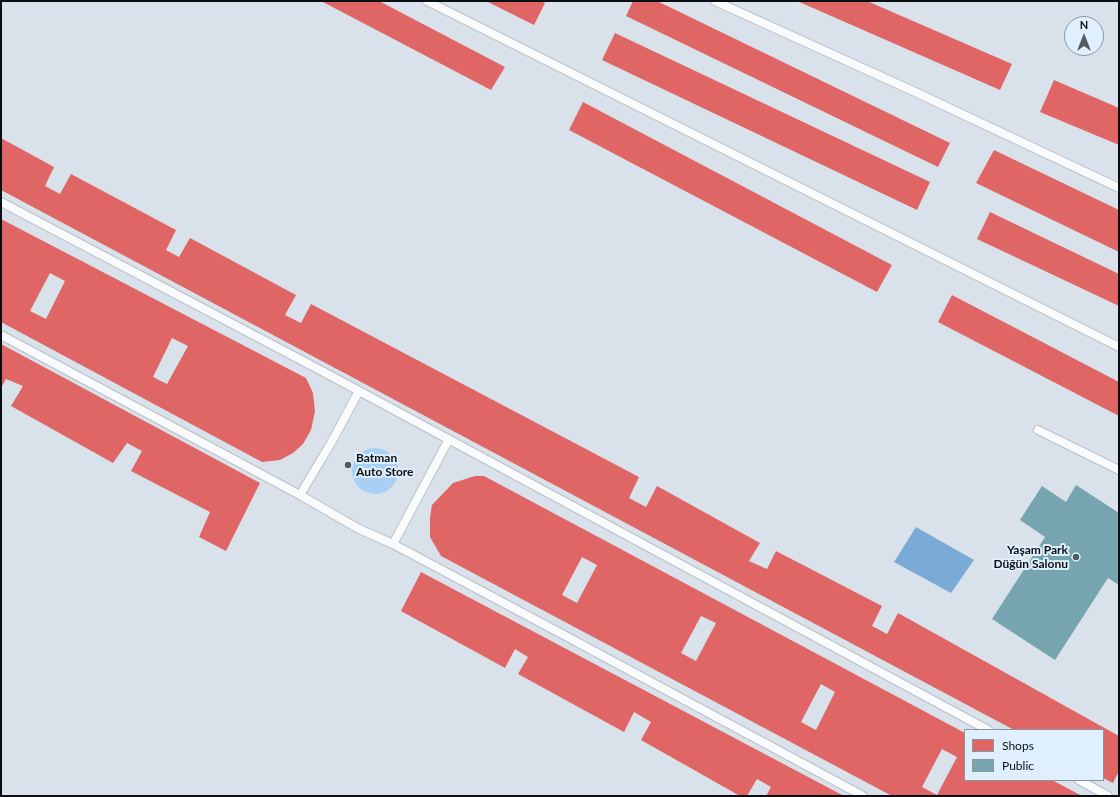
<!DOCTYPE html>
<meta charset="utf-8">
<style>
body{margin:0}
#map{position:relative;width:1120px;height:797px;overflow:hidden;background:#d9e2ea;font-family:Lato,sans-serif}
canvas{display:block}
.frame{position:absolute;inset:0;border:2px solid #0a0f14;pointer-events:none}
.legend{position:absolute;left:964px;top:729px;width:140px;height:52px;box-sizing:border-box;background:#e0effe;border:1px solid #8a95a0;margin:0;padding:5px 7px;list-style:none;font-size:12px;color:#0a0f14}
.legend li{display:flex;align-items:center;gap:8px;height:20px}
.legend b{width:20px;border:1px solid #8a95a0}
.north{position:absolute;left:1064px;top:16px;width:40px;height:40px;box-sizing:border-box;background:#e0effe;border:1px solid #8a95a0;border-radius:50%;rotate:0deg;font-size:11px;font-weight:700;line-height:16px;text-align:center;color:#0a0f14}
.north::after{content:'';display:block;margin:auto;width:14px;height:18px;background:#52595f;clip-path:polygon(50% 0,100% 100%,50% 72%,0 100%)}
</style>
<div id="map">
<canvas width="1120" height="797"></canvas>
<div class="frame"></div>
<ul class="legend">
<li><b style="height:11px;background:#e06666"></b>Shops</li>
<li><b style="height:11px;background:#76a5af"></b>Public</li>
</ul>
<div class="north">N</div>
</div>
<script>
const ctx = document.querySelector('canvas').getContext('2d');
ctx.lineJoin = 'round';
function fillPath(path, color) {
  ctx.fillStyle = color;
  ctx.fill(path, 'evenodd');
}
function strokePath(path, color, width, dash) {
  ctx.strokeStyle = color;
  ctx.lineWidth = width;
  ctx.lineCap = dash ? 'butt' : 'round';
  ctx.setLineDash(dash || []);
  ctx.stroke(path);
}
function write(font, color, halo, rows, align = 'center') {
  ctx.font = font + ' Lato,sans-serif';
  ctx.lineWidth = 4;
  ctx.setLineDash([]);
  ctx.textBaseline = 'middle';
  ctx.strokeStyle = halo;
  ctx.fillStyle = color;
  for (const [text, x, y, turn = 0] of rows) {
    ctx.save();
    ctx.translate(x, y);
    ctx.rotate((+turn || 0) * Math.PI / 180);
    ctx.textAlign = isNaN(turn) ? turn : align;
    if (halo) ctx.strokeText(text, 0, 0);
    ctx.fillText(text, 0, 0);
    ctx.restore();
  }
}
const green = new Path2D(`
 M352 471a23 23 0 1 1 46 0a23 23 0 1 1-46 0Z`);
const water = new Path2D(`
 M 916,527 L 974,560 L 951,593 L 894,562 Z`);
const shops = new Path2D(`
 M 321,1 L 379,1 L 505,67 L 491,90 Z
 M 486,1 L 541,1 L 545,3 L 534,25 Z
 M 633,1 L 657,1 L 950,143 L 938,167 L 626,16 Z
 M 797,1 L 867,1 L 1012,64 L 1000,90 Z
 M 615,33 L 930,182 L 917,210 L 602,60 Z
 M 1054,80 L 1119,108 L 1119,145 L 1040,112 Z
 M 583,102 L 892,265 L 877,292 L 569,130 Z
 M 1,138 L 54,167 L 45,186 L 60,194 L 71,174 L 176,230 L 166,250 L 179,257 L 190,238 L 296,295 L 285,315 L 301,323 L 311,304 L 639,477 L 629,498 L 646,507 L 657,486 L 760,543 L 749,561 L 767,569 L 776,551 L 882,606 L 872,626 L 887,634 L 898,613 L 1119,736 L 1119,771 L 1113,783 L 1103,778 L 1103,730 L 1014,730 L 1,190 Z
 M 994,150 L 1119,210 L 1119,252 L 976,183 Z
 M 990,212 L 1119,274 L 1119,306 L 977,239 Z
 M 1,219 L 306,378 L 313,393 L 315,411 L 311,430 L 303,444 L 293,453 L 280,460 L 262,462 L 1,322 ZM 50,273 L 65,281 L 46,319 L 30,311 ZM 172,338 L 188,346 L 167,384 L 153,377 Z
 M 952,295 L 1119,382 L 1119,416 L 938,322 Z
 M 1,344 L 260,483 L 226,551 L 199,537 L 210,512 L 131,471 L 142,451 L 127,443 L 113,463 L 11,406 L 23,386 L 6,379 L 1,388 Z
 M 475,476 L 484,476 L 965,733 L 965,780 L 1052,780 L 1082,796 L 892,796 L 441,556 L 430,537 L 430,517 L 432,505 L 453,483 ZM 582,557 L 597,565 L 577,603 L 562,595 ZM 701,616 L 716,623 L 696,661 L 681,653 ZM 821,684 L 835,692 L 816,730 L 801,722 ZM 942,749 L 957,757 L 937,795 L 922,787 Z
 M 421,572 L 844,796 L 766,796 L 771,787 L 757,779 L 747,796 L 740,796 L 641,740 L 651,722 L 634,712 L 624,732 L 518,674 L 528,657 L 515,649 L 505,668 L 401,611 Z`);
const public = new Path2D(`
 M 1076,485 L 1119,513 L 1119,585 L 1108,578 L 1055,660 L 992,619 L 1045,537 L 1020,520 L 1042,486 L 1066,502 Z`);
const lane = new Path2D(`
 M 427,1 L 1119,347
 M 715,1 L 913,91 L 1119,188
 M 1,202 L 320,370 L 988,730
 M 1,335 L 300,495 L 359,529 L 393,544 L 562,634 L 863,796
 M 1038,430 L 1119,470
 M 300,495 L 331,443 L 359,391
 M 393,544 L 449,439
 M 1079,780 L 1108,796`);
const markers = [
 [348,465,4,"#52595f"],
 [1076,557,4,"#52595f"]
];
const poiNames = [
 ["Batman",356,458],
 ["Auto Store",356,472],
 ["Yaşam Park",1068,550,"right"],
 ["Düğün Salonu",1068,564,"right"]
];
fillPath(green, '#a8d0f5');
fillPath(water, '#7aabd6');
fillPath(shops, '#e06666');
fillPath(public, '#76a5af');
strokePath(lane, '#b8bfc5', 10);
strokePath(lane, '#f9fbfc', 8);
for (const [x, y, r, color] of markers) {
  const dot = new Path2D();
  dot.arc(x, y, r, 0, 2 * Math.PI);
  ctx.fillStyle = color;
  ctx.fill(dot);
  strokePath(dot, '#e0effe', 1.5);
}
write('bold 12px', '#0a0f14', '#e0effe', poiNames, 'left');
</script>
